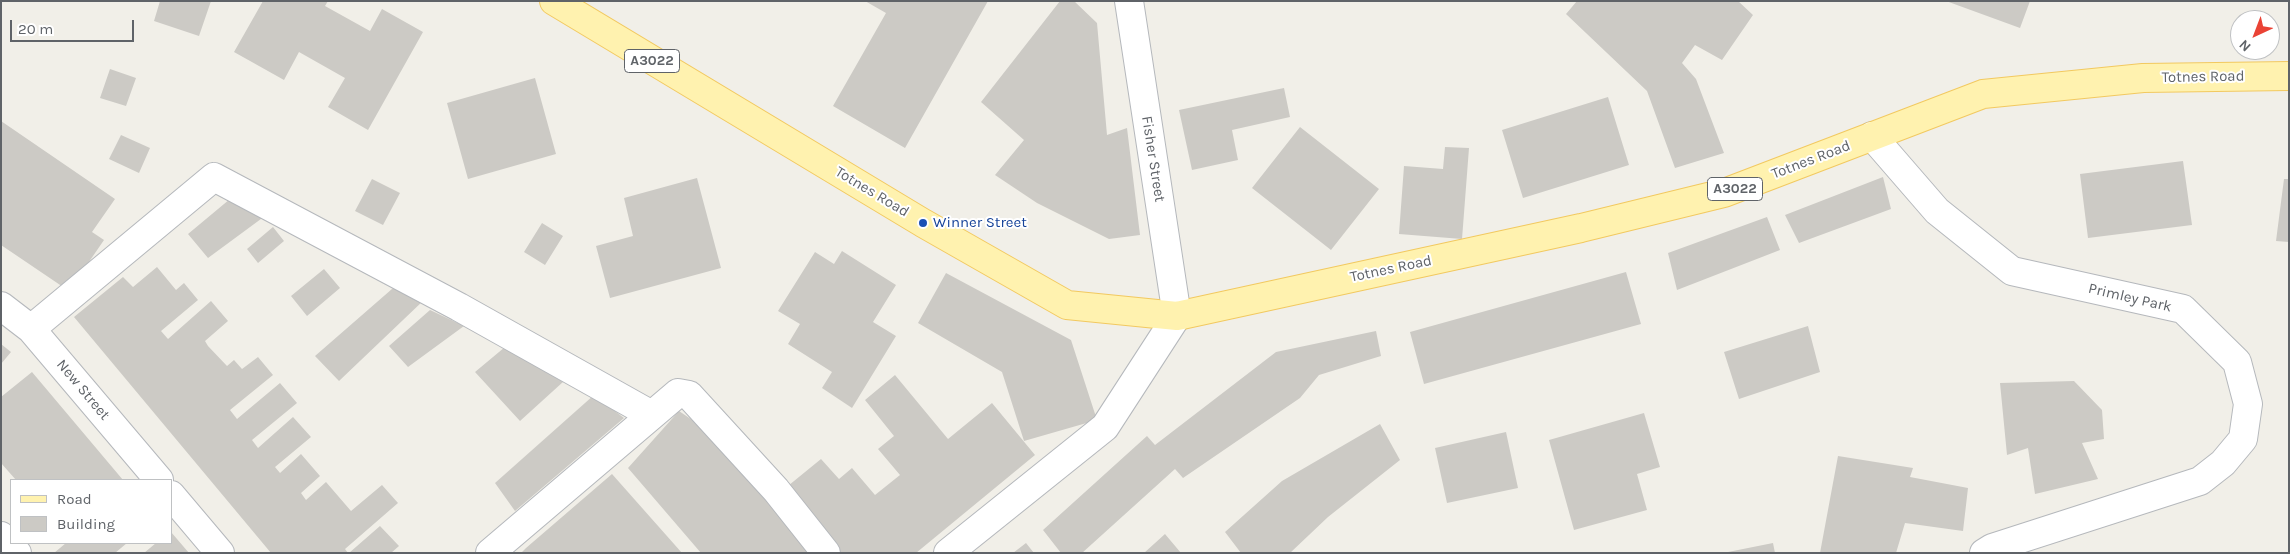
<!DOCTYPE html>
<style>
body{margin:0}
#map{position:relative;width:2290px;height:554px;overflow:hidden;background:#f1efe8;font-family:Karla,sans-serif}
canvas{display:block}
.frame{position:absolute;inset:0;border:2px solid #5f6368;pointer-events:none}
.legend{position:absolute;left:10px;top:479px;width:162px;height:65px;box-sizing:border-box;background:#fff;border:1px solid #bfc1c3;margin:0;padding:6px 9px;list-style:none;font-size:15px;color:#5f6368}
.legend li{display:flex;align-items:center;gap:10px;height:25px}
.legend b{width:25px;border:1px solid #bfc1c3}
.north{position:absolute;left:2230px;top:10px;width:50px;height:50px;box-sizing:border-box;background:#fff;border:1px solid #bfc1c3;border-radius:50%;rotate:223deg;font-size:14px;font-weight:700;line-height:20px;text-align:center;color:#5f6368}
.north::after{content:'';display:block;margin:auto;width:18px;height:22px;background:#ea4335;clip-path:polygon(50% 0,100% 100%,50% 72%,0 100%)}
.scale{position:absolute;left:10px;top:20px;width:124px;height:22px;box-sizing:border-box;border:2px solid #5f6368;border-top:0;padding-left:6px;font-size:15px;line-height:18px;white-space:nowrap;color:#5f6368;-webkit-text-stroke:4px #fff;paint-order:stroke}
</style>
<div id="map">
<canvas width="2290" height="554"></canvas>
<div class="frame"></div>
<ul class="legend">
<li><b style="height:6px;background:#fff2af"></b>Road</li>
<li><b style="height:14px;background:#cccac5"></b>Building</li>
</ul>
<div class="north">N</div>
<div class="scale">20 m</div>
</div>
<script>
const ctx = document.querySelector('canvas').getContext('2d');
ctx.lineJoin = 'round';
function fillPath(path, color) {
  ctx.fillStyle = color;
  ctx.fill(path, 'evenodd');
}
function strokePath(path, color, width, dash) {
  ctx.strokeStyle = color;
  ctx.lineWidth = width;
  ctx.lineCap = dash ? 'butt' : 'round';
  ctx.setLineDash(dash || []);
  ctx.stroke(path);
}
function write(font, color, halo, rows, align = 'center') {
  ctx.font = font + ' Karla,sans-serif';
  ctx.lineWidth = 4;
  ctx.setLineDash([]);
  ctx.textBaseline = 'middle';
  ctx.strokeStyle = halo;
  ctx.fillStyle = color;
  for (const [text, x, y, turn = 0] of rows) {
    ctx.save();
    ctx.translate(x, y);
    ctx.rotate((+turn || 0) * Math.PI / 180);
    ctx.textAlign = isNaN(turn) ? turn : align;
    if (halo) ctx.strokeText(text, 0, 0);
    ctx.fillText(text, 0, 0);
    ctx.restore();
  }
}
const building = new Path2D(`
 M 160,1 L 211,1 L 199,36 L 154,21 Z
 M 263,1 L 328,1 L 325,6 L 370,31 L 382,9 L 423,32 L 368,130 L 328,107 L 345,78 L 299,52 L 284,80 L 234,52 Z
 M 865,1 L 988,1 L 905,148 L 833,106 L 886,13 Z
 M 1060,1 L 1074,1 L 1097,23 L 1107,135 L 1127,128 L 1140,235 L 1109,239 L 1037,203 L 995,175 L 1024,140 L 981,102 Z
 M 1577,1 L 1738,1 L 1753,15 L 1722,60 L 1695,45 L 1682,63 L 1696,79 L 1724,153 L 1675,168 L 1647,91 L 1566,14 Z
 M 1946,1 L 2030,1 L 2020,28 Z
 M 110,69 L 136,78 L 126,106 L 100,98 Z
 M 535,78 L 556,154 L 468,179 L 447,103 Z
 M 1284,88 L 1290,117 L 1232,130 L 1238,160 L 1192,170 L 1179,110 Z
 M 1608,97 L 1629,165 L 1523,198 L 1502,130 Z
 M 1,121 L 115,199 L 92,232 L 104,240 L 69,291 L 1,245 Z
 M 1300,127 L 1379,189 L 1331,250 L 1252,188 Z
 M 121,135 L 150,148 L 139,173 L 109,159 Z
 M 1445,147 L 1469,148 L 1462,239 L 1399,234 L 1404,166 L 1443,169 Z
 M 2183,161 L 2192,225 L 2088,238 L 2080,174 Z
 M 1883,177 L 1891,209 L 1799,243 L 1785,215 Z
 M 697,178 L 721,268 L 610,298 L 596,246 L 633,236 L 624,198 Z
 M 372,179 L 400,193 L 383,225 L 355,211 Z
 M 2284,179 L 2289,179 L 2289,242 L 2276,241 Z
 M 230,199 L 265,216 L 208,258 L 188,234 Z
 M 1767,217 L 1780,250 L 1677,290 L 1668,253 Z
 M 542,223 L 563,236 L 545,265 L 524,252 Z
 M 273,227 L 284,241 L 258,263 L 247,249 Z
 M 842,251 L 896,285 L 873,322 L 896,336 L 852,408 L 822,388 L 832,372 L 788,344 L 800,324 L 778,311 L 815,252 L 834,264 Z
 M 157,267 L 176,290 L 184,283 L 198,300 L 161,331 L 168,339 L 211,301 L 228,321 L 205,341 L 208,346 L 227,366 L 234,360 L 242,369 L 258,357 L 273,375 L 230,410 L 237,419 L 280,383 L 297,403 L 252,440 L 258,448 L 293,417 L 311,437 L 275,467 L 280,473 L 301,454 L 320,476 L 301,493 L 306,500 L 326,482 L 351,511 L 382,485 L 398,503 L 345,549 L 348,553 L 271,553 L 74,317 L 123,277 L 133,287 Z
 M 324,269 L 340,288 L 307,316 L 291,296 Z
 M 1626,272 L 1641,324 L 1424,384 L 1410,332 Z
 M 946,273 L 1071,340 L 1097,420 L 1024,441 L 1002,372 L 918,323 Z
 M 400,282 L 424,300 L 339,381 L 315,356 Z
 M 430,310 L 464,326 L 408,367 L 389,346 Z
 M 1808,326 L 1820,372 L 1739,399 L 1724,352 Z
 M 1376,331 L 1381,356 L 1319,375 L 1300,398 L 1183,478 L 1175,469 L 1082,553 L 1061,553 L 1043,530 L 1147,436 L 1155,445 L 1276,352 Z
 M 1,344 L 11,352 L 1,364 Z
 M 505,347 L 563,382 L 520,421 L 475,372 Z
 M 32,372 L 123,480 L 16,480 L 1,463 L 1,397 Z
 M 895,375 L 948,439 L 992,403 L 1035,455 L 916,553 L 835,553 L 783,490 L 821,459 L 839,479 L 852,468 L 875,495 L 900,475 L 878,449 L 894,436 L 865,400 Z
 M 2074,381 L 2102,410 L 2104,439 L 2082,443 L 2098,479 L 2035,494 L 2028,448 L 2007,455 L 2000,383 Z
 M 594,395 L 624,418 L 515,511 L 495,483 Z
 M 679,411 L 701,426 L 816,553 L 701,553 L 628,468 Z
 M 1644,413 L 1660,467 L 1637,474 L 1647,510 L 1574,530 L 1549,440 Z
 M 1380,424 L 1400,460 L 1328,517 L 1290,553 L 1241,553 L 1225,532 L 1282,481 Z
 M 1506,432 L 1518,488 L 1447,503 L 1435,448 Z
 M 1838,456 L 1913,468 L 1910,477 L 1968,488 L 1963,531 L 1905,523 L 1896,553 L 1820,553 Z
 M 612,474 L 682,553 L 521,553 L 526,548 Z
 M 380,526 L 399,546 L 391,553 L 349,553 Z
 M 171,532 L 189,553 L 144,553 L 156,543 L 171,543 Z
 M 1165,534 L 1181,553 L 1144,553 Z
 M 66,543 L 127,543 L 115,553 L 54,553 Z
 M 1026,543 L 1034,553 L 1013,553 Z
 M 1773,543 L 1775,553 L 1728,553 L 1728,552 Z`);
const minor = new Path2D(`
 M 1872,136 L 1937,211 L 2012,271 L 2183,309 L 2237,362 L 2248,404 L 2243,439 L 2223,463 L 2200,481 L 1992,548 L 1984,553
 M 1,306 L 31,329 L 159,480
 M 31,329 L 214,177 L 459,307 L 650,414
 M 171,495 L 220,553
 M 1,536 L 17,553
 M 490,553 L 678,393 L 689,395 L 776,490 L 826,553`);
const tertiary = new Path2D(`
 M 948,553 L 1105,427 L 1177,316 L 1129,1`);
const primary = new Path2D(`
 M 554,1 L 923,223 L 1067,305 L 1177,316 L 1581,228 L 1724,193 L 1983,94 L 2143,78 L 2289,76`);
const markers = [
 [923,223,5,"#1a4fb4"]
];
const shields = [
 [652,61,55],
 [1735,189,55]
];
const shieldNames = [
 ["A3022",652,61],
 ["A3022",1735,189]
];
const streetNames = [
 ["Totnes Road",2203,77,-1],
 ["Fisher Street",1153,159,81],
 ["Totnes Road",1811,160,-21],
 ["Totnes Road",872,192,31],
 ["Totnes Road",1391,269,-12],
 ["Primley Park",2130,298,13],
 ["New Street",83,390,50]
];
const transitNames = [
 ["Winner Street",933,223]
];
fillPath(building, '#cccac5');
strokePath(minor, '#b5b8bc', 30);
strokePath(tertiary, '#b5b8bc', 30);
strokePath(primary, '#f2c960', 30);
strokePath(minor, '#fff', 28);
strokePath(tertiary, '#fff', 28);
strokePath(primary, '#fff2af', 28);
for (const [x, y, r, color] of markers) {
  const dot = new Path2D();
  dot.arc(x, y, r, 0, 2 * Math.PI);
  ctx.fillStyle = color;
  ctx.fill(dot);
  strokePath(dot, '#fff', 2);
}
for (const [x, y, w] of shields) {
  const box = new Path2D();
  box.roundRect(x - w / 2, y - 11.5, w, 23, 4);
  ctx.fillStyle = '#fff';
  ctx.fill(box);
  strokePath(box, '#5f6368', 1);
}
write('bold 14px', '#5f6368', null, shieldNames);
write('15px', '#5f6368', '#fff', streetNames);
write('15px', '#164399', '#fff', transitNames, 'left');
</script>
